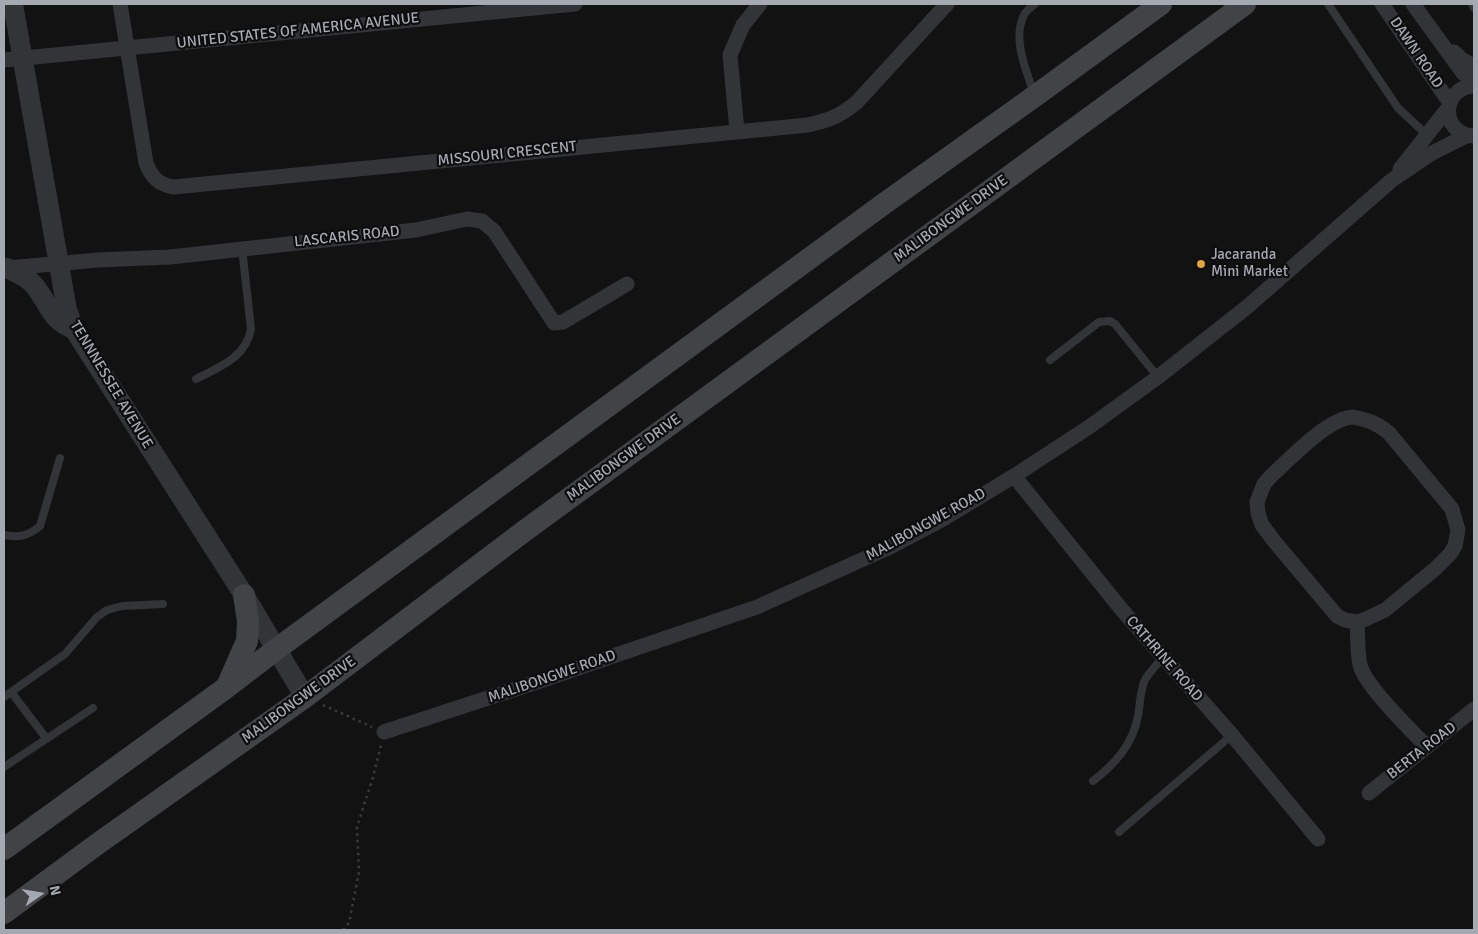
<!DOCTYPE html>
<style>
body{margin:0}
#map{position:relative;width:1478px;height:934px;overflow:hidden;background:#121213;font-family:Signika,sans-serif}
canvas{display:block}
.frame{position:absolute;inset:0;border:5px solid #a5a9b2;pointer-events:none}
.north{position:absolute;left:15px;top:869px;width:50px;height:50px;-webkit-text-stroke:4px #0d0d0e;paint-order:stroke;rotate:77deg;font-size:14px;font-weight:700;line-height:20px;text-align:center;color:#a5a9b2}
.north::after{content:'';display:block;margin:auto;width:18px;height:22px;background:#a5a9b2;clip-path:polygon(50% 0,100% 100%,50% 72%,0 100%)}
</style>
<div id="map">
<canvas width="1478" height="934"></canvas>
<div class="frame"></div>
<div class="north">N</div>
</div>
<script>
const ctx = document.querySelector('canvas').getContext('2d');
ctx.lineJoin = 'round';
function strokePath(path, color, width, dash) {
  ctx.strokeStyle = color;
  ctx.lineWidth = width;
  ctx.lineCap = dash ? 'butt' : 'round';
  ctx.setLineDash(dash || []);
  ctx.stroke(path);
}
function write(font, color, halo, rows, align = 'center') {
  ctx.font = font + ' Signika,sans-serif';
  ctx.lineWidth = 4.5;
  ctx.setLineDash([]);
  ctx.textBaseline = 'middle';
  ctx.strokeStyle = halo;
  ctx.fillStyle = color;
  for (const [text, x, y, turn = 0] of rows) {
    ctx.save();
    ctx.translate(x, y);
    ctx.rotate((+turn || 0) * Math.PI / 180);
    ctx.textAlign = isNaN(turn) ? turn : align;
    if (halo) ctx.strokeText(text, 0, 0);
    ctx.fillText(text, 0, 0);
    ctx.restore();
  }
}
const path = new Path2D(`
 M 323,705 L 372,727
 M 343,930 L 349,923 L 359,872 L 357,827 L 373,777 L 381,745`);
const service = new Path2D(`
 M 1328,4 L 1398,108 L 1427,135
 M 1472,4 L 1474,8
 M 1034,93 C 1026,71 1012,38 1024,15 C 1026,11 1031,7 1035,4
 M 1050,360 L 1099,322 L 1110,321 L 1115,324 L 1158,377
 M 196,379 C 219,367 246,358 251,329 L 242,248
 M 4,535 C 19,538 28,536 40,526 L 60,458
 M 11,692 L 46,738
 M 4,697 L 65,654 L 97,617 L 107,610 L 122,606 L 163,604
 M 4,767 L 93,708
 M 1093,781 C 1115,764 1133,744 1138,716 C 1140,705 1140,693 1144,682 C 1148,673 1157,665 1163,657
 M 1119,832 L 1232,735`);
const minor = new Path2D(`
 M 120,4 L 146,163 C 151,177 159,185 174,187 L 808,125 C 830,120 840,116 857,102 L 947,4
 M 1382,4 L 1450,103
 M 1413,4 L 1463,73 L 1474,83
 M 1454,52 L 1463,60 L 1474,66
 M 4,60 L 575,4
 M 1474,86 C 1440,88 1440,134 1474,136
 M 737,131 L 730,55 L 743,25 L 760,4
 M 1400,169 L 1449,107
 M 8,268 L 98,260 L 170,257 L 416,230 L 467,219 L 482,221 L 494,231 L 554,323 L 563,322 L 627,284
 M 1353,417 C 1368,420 1377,423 1389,433 L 1452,509 L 1458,530 L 1455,546 L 1450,554 L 1435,569 L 1385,610 L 1366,619 L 1357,622 L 1345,620 L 1337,616 L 1274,541 L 1262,525 L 1258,513 L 1257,502 L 1264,484 L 1272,475 C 1291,458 1328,418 1353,417 Z
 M 1014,476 L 1122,610 L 1232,735 L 1318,839
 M 1357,622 C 1358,636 1357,651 1360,665 C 1366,687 1410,729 1427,747
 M 384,732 L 537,682 L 757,607 L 888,548 L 943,519 L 1014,476 L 1089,427 L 1158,377 L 1247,307 L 1392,180 L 1432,153 L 1468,135
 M 1369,793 L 1474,709`);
const tertiary = new Path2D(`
 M 13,4 L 67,310 L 74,329 L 244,595 L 305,697
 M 7,268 C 17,273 27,277 34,285 C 49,303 50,321 74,329`);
const secondary = new Path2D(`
 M 228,684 L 247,641 L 248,621 L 244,595
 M 4,849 L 227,687 L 278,648 L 885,203 L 1035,96 L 1161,4
 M 4,913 L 96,845 L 305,697 L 523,532 L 1245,4`);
const markers = [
 [1201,264,5,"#dca541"]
];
const streetNames = [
 ["UNITED STATES OF AMERICA AVENUE",298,31,-6],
 ["DAWN ROAD",1416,53,56],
 ["MISSOURI CRESCENT",507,154,-6],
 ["MALIBONGWE DRIVE",951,219,-36],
 ["LASCARIS ROAD",347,237,-6],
 ["TENNNESSEE AVENUE",111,385,59],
 ["MALIBONGWE DRIVE",624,458,-36],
 ["MALIBONGWE ROAD",926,525,-29],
 ["CATHRINE ROAD",1164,659,49],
 ["MALIBONGWE ROAD",552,677,-19],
 ["MALIBONGWE DRIVE",299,700,-36],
 ["BERTA ROAD",1422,751,-38]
];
const poiNames = [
 ["Jacaranda",1211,255],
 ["Mini Market",1211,272]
];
strokePath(path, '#393b3e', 2.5, [2.5, 4]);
strokePath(service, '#333437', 8);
strokePath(minor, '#333437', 15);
strokePath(tertiary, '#333437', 20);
strokePath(secondary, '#414347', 22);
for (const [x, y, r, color] of markers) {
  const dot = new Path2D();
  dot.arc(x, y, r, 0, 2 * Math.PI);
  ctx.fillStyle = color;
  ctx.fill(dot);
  strokePath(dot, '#0d0d0e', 2);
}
write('15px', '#a5a9b2', '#0d0d0e', streetNames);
write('15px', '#a5a9b2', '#0d0d0e', poiNames, 'left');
</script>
